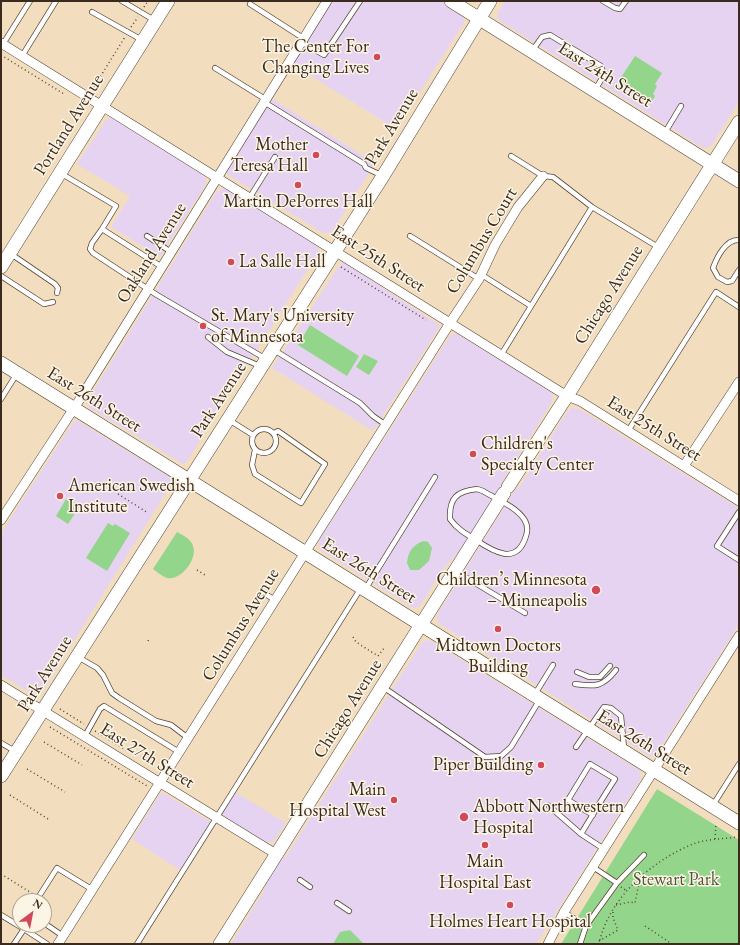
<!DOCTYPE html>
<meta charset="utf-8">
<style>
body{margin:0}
#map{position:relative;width:740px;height:945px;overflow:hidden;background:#f2debf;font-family:"EB Garamond",serif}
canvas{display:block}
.frame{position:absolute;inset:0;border:2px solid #3b2a1e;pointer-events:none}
.north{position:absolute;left:12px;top:893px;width:40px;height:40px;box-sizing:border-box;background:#fcf5e5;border:1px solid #afa495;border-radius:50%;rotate:32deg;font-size:11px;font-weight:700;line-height:16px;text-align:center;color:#3b2a1e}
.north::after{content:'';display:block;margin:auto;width:14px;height:18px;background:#d1495b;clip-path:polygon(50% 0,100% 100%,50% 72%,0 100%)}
</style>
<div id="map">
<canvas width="740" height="945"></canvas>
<div class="frame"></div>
<div class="north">N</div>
</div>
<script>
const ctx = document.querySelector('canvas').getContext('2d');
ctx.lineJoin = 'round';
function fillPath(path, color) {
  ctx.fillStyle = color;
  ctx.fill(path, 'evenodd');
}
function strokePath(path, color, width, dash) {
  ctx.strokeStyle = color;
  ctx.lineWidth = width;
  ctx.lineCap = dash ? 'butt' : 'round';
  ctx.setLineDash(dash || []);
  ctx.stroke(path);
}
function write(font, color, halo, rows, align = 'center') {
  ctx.font = font + ' "EB Garamond",serif';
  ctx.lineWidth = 3;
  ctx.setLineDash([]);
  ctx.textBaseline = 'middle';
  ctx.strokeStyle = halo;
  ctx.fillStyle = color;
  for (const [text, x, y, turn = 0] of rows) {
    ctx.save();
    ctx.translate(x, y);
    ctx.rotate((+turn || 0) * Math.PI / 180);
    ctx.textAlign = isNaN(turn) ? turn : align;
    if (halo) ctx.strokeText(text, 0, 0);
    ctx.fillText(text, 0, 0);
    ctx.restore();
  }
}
const built = new Path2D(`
 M 332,1 L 442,1 L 460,13 L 464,19 L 464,23 L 396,129 L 292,64 Z
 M 505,1 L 739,1 L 739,102 L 711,146 L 703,148 L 500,21 L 497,17 L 498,13 Z
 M 271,98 L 375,163 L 332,232 L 323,233 L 228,175 L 227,170 Z
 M 109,118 L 113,118 L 205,175 L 206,184 L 160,257 L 111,227 L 130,196 L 77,164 L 106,120 Z
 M 225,188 L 317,244 L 319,251 L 186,463 L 183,464 L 88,407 L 88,400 L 217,191 Z
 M 341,263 L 345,263 L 439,325 L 439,328 L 373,431 L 272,368 Z
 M 456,333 L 550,391 L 553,396 L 552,402 L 503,480 L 503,482 L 466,543 L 441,572 L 422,603 L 419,607 L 413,608 L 320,550 L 318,542 L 450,336 Z
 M 572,408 L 579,409 L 739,508 L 739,624 L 657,753 L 651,757 L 441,625 L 437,620 L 437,615 L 515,490 L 519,488 L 567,412 Z
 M 74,421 L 78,421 L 170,477 L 172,483 L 42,692 L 38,695 L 33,694 L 1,675 L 1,533 Z
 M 425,640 L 431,641 L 639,770 L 641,779 L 536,944 L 231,944 L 264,891 L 268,879 L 279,862 L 287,855 L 421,644 Z
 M 235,792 L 286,823 L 273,842 L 266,842 L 221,814 Z
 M 163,793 L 211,822 L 180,870 L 132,839 L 160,794 Z`);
const green = new Path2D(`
 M 635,56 L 662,73 L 655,84 L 657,86 L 653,94 L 655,96 L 651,103 L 618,82 Z
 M 310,325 L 359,356 L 347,376 L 298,345 Z
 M 364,354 L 378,361 L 369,375 L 356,367 Z
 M 66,499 L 79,507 L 68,524 L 56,516 Z
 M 108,523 L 113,526 L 115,524 L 130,533 L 107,571 L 86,558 Z
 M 177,532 C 183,535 191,539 193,546 C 198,559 181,581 167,578 C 162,576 157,572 153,569 Z
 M 424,541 L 428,542 L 432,548 L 429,561 L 419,570 L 410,570 L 407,563 C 408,552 413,544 424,541 Z
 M 657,789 L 739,840 L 739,944 L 561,944 Z
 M 350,930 L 364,944 L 333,944 L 340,932 Z`);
const path = new Path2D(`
 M 144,7 L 148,1
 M 131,27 L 138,17
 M 1,55 L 64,94
 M 92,90 L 125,37
 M 341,267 L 426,320
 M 118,494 L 148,513
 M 197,570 L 205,575
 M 353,637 L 356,642 L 378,656 L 385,647
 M 148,641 L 149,639
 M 60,709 L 84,724
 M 50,727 L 147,786
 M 95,731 L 128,751
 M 44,742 L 82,765
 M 27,769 L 65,792
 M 10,795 L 48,819
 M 715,839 L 716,823
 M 1,874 L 33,894
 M 621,887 L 627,891
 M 616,905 L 630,902 L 635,903 L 640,878
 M 645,926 L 672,944
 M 599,941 L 618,930 L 613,918 L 613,910
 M 599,944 C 608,899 651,861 693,844 C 706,839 723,839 738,837`);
const lane = new Path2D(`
 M 122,1 L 154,20
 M 603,1 L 615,8 L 620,9 L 626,1
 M 250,4 L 303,38
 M 92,12 L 142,40
 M 301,42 L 324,55 L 360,1
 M 3,44 L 30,1
 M 532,51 L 542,37 L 550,35 L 601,66 L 604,75 L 595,90
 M 22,56 L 56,1
 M 215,68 L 265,99
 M 264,102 L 364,164 L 366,168 L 381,175
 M 664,134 L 681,106
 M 511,156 L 543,176 L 553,177 L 592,207 L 658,247
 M 62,174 L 116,206 L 102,229
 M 250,197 L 275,157
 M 147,236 L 171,252
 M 410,236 L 479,279
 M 739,240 C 726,239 717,257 713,268 L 718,277 L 727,282 L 732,281 L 739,270
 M 11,254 L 55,284 L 58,288 L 57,293
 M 162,267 L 102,229 L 92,243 L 90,249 L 93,253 L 157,295 L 266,359
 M 482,275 L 531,306
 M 1,276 L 44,304 L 53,302
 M 208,337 L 227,352 L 260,366
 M 274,350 L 360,403 L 373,416 L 386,425
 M 501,355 L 592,207
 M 1,399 L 16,375
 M 229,420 L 253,435
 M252 441a12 12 0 1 1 24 0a12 12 0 1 1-24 0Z
 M 628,431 L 716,292 L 739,307
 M 255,450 L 252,465 L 255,474 L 301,503 L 325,464 L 278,431 L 274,433
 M 477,489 L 483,491 C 496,499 515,506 524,519 C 528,525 528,530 526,536 C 517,566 494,552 476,540 C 466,534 457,529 450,519 C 449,498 457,491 477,489 Z
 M 739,512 L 717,546 L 739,560
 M 457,572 L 525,613
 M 366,588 L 435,477
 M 262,592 L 275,600
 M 78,657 L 97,668 L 103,675 L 112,693 L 119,698 L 156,721 L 171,725 L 188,738
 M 577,672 L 589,677 L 600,677 L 610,666
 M 575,684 C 595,687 603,687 616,670
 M 383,687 L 485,757 L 501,756 L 511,747 L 539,701
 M 535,694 L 553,665
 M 85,736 L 100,709 L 104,706 L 179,752
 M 1,743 L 15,751
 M 576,747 L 604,707 L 611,708 L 621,716 L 624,748
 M 713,805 L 739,764
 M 549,806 L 581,834 L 604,849
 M 581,834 C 592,816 603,797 615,779 L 590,764 L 568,800 L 593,815
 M 593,867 L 617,883 L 644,855
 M 300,880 L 310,887
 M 36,901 L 57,868 L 93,890
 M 337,903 L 349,911
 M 564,912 L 586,926
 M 1,915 L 24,929
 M 44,923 L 63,936
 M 14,944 L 24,929 L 47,944
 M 137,944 L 361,588
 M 580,944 L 586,926 L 617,883`);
const street = new Path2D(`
 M 1,43 L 567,396 L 580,401 L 628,431 L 739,501
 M 684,466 L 739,382
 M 1,520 L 80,399 L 327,1
 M 1,685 L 276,854
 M 58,944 L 450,323 L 479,279 L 495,245 L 518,207 L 543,176
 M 548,944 L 564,912 L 739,636`);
const secondary = new Path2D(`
 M 451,1 L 739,181
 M 1,267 L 168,1
 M 1,363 L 739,823
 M 508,487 L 567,396 L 739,122
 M 1,776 L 383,176 L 490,1
 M 220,944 L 504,493`);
const markers = [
 [377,57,4,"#d1495b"],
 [316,155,4,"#d1495b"],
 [298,185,4,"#d1495b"],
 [231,262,4,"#d1495b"],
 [203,326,4,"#d1495b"],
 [473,454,4,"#d1495b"],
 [60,496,4,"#d1495b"],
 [596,590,5,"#d1495b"],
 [498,629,4,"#d1495b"],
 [541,765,4,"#d1495b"],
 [394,800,4,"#d1495b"],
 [464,817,5,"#d1495b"],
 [485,845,4,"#d1495b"],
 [510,905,4,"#d1495b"]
];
const poiNames = [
 ["The Center For",369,47],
 ["Changing Lives",369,68],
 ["Mother",308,145],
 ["Teresa Hall",308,166],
 ["Martin DePorres Hall",298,202,"center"],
 ["La Salle Hall",239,262,"left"],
 ["St. Mary's University",211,316,"left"],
 ["of Minnesota",211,337,"left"],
 ["Children's",481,444,"left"],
 ["Specialty Center",481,465,"left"],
 ["American Swedish",68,486,"left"],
 ["Institute",68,507,"left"],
 ["Children’s Minnesota",587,580],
 ["– Minneapolis",587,601],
 ["Midtown Doctors",498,646,"center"],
 ["Building",498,667,"center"],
 ["Piper Building",533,765],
 ["Main",386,790],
 ["Hospital West",386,811],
 ["Abbott Northwestern",473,807,"left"],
 ["Hospital",473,828,"left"],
 ["Main",485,862,"center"],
 ["Hospital East",485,883,"center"],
 ["Holmes Heart Hospital",510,922,"center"]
];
const streetNames = [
 ["East 24th Street",605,75,32],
 ["Portland Avenue",69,125,-58],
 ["Park Avenue",392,127,-59],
 ["Columbus Court",482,241,-59],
 ["Oakland Avenue",152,253,-58],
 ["East 25th Street",378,259,33],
 ["Chicago Avenue",609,295,-58],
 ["East 26th Street",94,400,32],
 ["Park Avenue",219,400,-57],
 ["East 25th Street",654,429,32],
 ["East 26th Street",369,571,32],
 ["Columbus Avenue",241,625,-58],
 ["Park Avenue",45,674,-58],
 ["Chicago Avenue",348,709,-58],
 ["East 26th Street",644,743,32],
 ["East 27th Street",147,756,32]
];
const parkNames = [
 ["Stewart Park",676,880]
];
fillPath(built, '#e5d3f1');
fillPath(green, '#94d58c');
strokePath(lane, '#564536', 6);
strokePath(street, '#564536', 10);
strokePath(secondary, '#564536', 14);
strokePath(path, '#564536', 1.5, [1, 3]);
strokePath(lane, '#fff', 4.5);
strokePath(street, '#fff', 9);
strokePath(secondary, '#fff', 13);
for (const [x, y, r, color] of markers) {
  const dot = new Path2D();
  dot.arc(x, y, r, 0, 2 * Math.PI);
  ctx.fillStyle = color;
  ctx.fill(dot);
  strokePath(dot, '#fcf5e5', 1.5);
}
write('18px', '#3b2a1e', '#fcf5e5', poiNames, 'right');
write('18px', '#3b2a1e', '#fcf5e5', streetNames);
write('18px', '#51553a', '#fcf5e5', parkNames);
</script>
